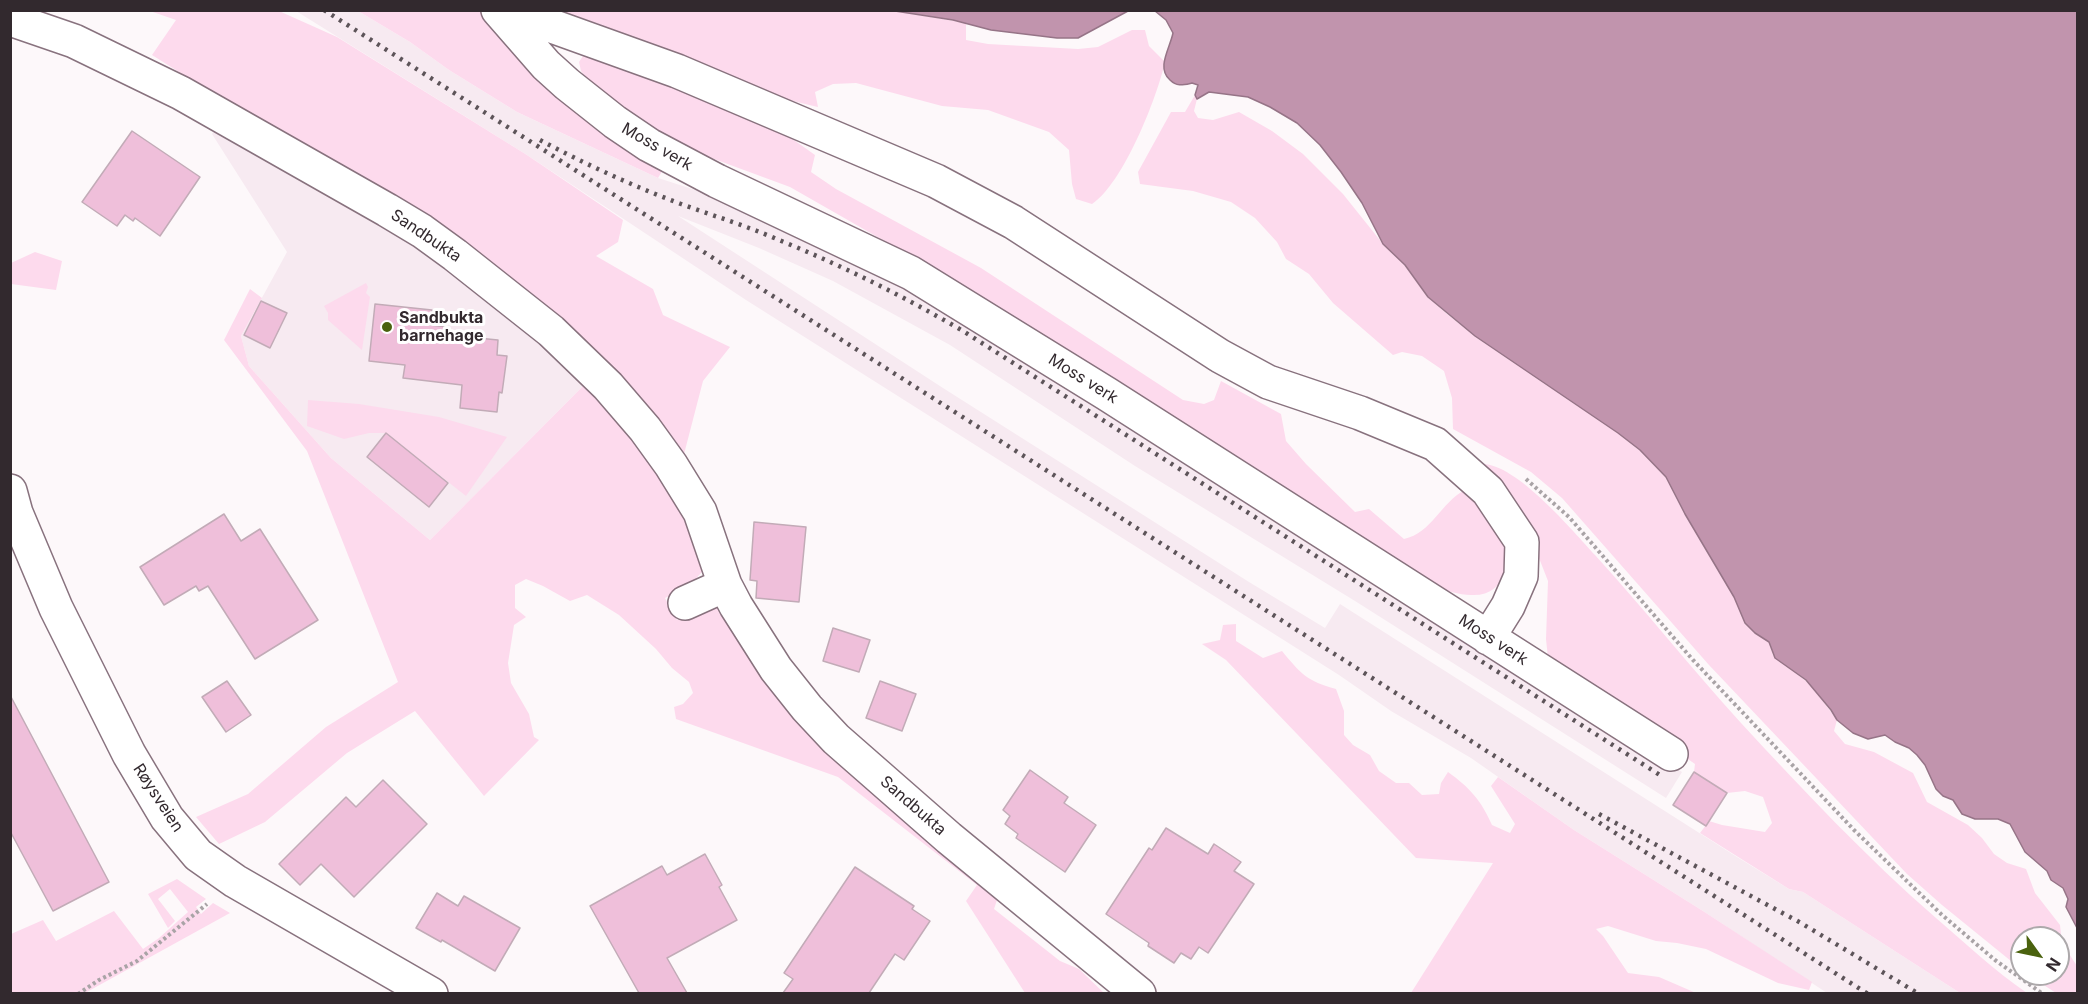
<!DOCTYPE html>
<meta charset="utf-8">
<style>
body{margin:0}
#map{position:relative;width:2088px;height:1004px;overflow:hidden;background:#fdf8fa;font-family:Inter,sans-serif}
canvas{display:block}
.frame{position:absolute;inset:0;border:12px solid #32292e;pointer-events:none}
.north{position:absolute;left:2010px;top:926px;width:60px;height:60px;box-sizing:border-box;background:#fff;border:2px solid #ada9ab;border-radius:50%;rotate:123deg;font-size:16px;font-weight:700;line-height:24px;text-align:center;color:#32292e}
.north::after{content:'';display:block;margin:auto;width:21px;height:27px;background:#4a620e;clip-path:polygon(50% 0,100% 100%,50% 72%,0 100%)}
</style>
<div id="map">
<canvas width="2088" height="1004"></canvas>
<div class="frame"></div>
<div class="north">N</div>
</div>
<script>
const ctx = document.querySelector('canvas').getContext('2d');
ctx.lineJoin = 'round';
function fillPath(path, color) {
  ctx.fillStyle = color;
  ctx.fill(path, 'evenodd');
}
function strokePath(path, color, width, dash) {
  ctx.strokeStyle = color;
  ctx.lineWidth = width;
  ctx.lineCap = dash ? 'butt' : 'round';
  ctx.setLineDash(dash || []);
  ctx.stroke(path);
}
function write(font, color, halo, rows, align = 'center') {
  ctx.font = font + ' Inter,sans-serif';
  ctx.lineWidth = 6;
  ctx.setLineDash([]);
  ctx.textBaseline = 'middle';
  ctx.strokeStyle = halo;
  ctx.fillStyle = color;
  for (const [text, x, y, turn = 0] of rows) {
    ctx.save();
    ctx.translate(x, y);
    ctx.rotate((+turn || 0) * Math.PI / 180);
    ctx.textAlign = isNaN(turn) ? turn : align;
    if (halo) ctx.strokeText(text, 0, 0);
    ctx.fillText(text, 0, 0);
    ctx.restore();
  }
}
const built = new Path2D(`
 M 296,11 L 358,11 L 410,42 L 449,70 L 517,112 L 658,178 L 708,194 L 873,267 L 1039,362 L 1682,772 L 1666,798 L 1355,601 L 1135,466 L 950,345 L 833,281 L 759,248 L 678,216 L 943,388 L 1249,582 L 1325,628 L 1340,604 L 1737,857 L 1789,889 L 1803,892 L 1960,993 L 1827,993 L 1703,911 L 1574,830 L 1471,758 L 1391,711 L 1339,675 L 746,300 L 527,155 Z
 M 216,128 L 449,265 L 588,381 L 430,540 L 331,458 L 249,366 L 241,336 L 287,252 L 212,134 Z`);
const green = new Path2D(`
 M 150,11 L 279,11 L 337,37 L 527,155 L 623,220 L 618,242 L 596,256 L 653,289 L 663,315 L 730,347 L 703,381 L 683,458 L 643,402 L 238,109 L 152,55 L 176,20 Z
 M 358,11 L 483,11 L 664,168 L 658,178 L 517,112 L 449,70 L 410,42 Z
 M 561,11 L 895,11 L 966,23 L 966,40 L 988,44 L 1078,49 L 1098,47 L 1132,30 L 1145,30 L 1149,46 L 1165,62 C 1157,98 1123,184 1092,204 L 1076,199 L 1072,184 L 1069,150 L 1049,132 L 988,110 L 942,106 L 856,83 L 833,84 L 815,92 L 818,107 C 727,88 648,38 561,11 Z
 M 583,56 L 627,68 L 784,133 L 815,155 L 811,172 L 836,189 L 981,268 L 1183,400 L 1204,404 L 1214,400 L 1221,381 L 1281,414 L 1286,441 L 1306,464 L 1355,512 L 1369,509 L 1404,539 C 1432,533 1441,502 1465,490 C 1478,502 1491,518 1499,534 C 1512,560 1507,597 1471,595 C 1459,595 1446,590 1434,587 L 1083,363 L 979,295 L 790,187 L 679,146 L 596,91 L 581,71 L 579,62 Z
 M 1195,95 L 1197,99 L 1194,111 L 1198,118 L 1213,120 L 1239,112 L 1272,131 L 1303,154 L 1343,194 L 1383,244 L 1405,265 L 1428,297 L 1447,314 L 1475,336 L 1618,433 L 1640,450 L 1666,477 L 1685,514 L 1734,597 L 1743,618 L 1755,633 L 1769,642 L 1773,655 L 1811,685 L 1837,720 L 1834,731 L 1845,744 L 1874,752 L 1913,773 L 1927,802 L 1968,825 L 1982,838 L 1994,854 L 2007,863 L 2026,869 L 2035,893 L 2060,925 L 2062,943 L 2077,966 L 2077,993 L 2056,993 L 2027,974 L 2058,974 L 2058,938 L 2022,938 L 2022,970 L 1942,905 L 1907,874 L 1709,665 L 1562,498 L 1531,472 L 1453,429 L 1452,398 L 1444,371 L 1422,356 L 1402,352 L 1393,355 L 1333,303 L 1309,274 L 1286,259 L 1277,242 L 1255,218 L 1231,202 L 1193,191 L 1140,184 L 1138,172 L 1171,112 L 1185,112 Z
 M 35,252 L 62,261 L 56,290 L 11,284 L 11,263 Z
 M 366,283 L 368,287 L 366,293 L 370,297 L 362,350 L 328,320 L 328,313 L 324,306 Z
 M 250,289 L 262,298 L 241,336 L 249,366 L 331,458 L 430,540 L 588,381 L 673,484 L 705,568 C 694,583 682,590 665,598 L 677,620 L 714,604 L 721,608 L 1058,948 L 997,900 L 994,909 L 1060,961 L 1079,969 L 1104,993 L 1025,993 L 966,901 L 977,885 L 838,777 L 676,719 L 674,707 L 683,704 L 693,693 L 689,682 L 672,668 L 656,649 L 619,615 L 587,595 L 570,601 L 543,586 L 526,579 L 515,585 L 515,608 L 526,617 L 514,625 L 508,663 L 511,683 L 529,714 L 534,737 L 539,740 L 484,796 L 415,711 L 347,753 L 265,822 L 219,844 L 196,817 L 248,794 L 326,727 L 398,682 L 307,451 L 224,340 Z
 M 308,400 L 359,404 L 439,417 L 507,437 L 466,496 L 386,433 L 369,433 L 344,439 L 307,426 Z
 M 1481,464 C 1515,462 1573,531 1595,555 C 1645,610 1691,668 1741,723 C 1803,790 1867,858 1936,918 C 1966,944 1995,971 2027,993 L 1960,993 L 1803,892 L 1789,889 L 1700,833 L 1709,821 L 1722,825 L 1765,832 L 1772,823 L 1763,797 L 1745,791 L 1727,793 L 1694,772 L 1695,764 L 1560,671 L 1548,658 L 1546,639 L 1548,581 L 1528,530 Z
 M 1236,624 L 1236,641 L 1263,658 L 1282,651 C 1301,674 1307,681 1336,689 L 1344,711 L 1344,735 L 1353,745 L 1370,755 L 1379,771 L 1396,783 L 1409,783 L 1422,795 L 1439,794 L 1441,783 L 1448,772 C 1470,788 1481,800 1492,825 L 1510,833 L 1515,824 L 1491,786 L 1498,777 L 1574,830 L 1703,911 L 1812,982 L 1809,990 L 1778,983 L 1706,949 L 1677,943 L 1656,941 L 1608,926 L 1596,929 L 1603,936 L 1628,973 L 1659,977 L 1696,993 L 1411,993 L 1493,863 L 1416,858 L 1226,660 L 1202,644 L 1220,640 L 1223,625 Z
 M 177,879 L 206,899 L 196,907 L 201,914 L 213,903 L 230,913 L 85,993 L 11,993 L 11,934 L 43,920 L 56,941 L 114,911 L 143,949 L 159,938 L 188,912 L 170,889 L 158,899 L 175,921 L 168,928 L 148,894 Z`);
const water = new Path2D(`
 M 895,11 L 1128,11 L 1078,38 L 1057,38 L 991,30 L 953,20 Z
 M 1155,11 L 2077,11 L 2077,928 L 2066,907 L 2068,899 L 2063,888 L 2051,880 L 2047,871 L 2025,852 L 2010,824 L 1998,819 L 1975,819 L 1962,814 L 1953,800 L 1943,796 L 1936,789 L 1925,765 L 1917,755 L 1909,748 L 1895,742 L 1885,735 L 1868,739 L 1853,733 L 1837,720 L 1831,710 L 1806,680 L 1775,658 L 1769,642 L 1755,633 L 1745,623 L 1734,597 L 1685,514 L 1666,477 L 1640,450 L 1618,433 L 1475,336 L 1428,297 L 1405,265 L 1383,244 L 1362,203 L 1341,172 L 1320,145 L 1297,123 L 1270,107 L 1248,97 L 1209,92 L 1197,99 L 1195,95 L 1198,85 L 1192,83 C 1183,85 1177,87 1170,80 C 1156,68 1170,48 1173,33 L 1166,20 Z`);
const building = new Path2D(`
 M 132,131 L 200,177 L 160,236 L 135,218 L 133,221 L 125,215 L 117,226 L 82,202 Z
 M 261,301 L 287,313 L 270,348 L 244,335 Z
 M 375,304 L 432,310 L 430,325 L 448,327 L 447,335 L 498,340 L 497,355 L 507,356 L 502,393 L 499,392 L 497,412 L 460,408 L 462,385 L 403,378 L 405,365 L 369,361 Z
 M 386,433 L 448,483 L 429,507 L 367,457 Z
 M 224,514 L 241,541 L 260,529 L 318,620 L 255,659 L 208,586 L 199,591 L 196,586 L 164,605 L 140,567 Z
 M 754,522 L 806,527 L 799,602 L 756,598 L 757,581 L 750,580 Z
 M 833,628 L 870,640 L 859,672 L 823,661 Z
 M 227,681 L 251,715 L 226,732 L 202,697 Z
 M 880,681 L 916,694 L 902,731 L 866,718 Z
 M 10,695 L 109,882 L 53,911 L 10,831 Z
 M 1030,770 L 1068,797 L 1064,803 L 1096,825 L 1065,872 L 1016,838 L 1018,834 L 1005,824 L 1010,816 L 1003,810 Z
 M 1694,772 L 1727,793 L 1706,826 L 1673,805 Z
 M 383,780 L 427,824 L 354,897 L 321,864 L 300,885 L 279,864 L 346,797 L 356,807 Z
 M 1166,828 L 1208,854 L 1214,844 L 1241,862 L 1234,871 L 1254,884 L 1208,953 L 1199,947 L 1191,959 L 1181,953 L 1174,963 L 1148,946 L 1149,943 L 1106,914 L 1149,848 L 1152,850 Z
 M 705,854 L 722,885 L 719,887 L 737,920 L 667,958 L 687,993 L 639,993 L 590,906 L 662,866 L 667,875 Z
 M 855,867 L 914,906 L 912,909 L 930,921 L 904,960 L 895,954 L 869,993 L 783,993 L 793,979 L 784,973 Z
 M 437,893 L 458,906 L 464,896 L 520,928 L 495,971 L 442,940 L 441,942 L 416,928 Z`);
const path = new Path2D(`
 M 1526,479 L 1569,517 L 1693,660 L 1854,830 L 1941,914 L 1995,960 L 2043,994
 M 78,994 L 99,980 L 137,961 L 207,904`);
const minor = new Path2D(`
 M 498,10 L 546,65 L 567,84 L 615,122 L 649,145 L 717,181 L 911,273 L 1107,394 L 1671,754
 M 516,10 L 549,25 L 677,71 L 936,181 L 1013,222 L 1220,356 L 1268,382 L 1360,413 L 1435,444 L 1488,491 L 1522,542 L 1521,576 L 1508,606 L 1488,638
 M 10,19 L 74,41 L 181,93 L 387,210 L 422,231 L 455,255 L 551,331 L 608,386 L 645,429 L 671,465 L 700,512 L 725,585 L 736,606 L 776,669 L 807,708 L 836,739 L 949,838 L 1139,994
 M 10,491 L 16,513 L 56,608 L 129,754 L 167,818 L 198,855 L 235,881 L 431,994
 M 685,603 L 725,585`);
const rail = new Path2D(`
 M 324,10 L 1868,994
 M 540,140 C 585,164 633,186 681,204 C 714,216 747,226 779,240 C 843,266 903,296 963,331 L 1663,777
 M 1599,814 L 1801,923 L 1919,994`);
const markers = [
 [387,327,6,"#4a620e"]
];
const streetNames = [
 ["Moss verk",657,147,30],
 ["Sandbukta",426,236,34],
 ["Moss verk",1083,379,32],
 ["Moss verk",1493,640,33],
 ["Røysveien",158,798,57],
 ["Sandbukta",913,806,41]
];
const poiNames = [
 ["Sandbukta",399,318],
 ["barnehage",399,336]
];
fillPath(built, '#f7eaf1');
fillPath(green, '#fddaed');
fillPath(water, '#c194ad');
strokePath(water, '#967487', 1.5);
fillPath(building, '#efbfda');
strokePath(building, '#c2abb7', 1.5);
strokePath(minor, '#88727e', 36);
strokePath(path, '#a9a3a6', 4, [3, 3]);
strokePath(minor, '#fff', 33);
strokePath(rail, '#5d5459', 4.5, [3, 6]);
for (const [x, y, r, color] of markers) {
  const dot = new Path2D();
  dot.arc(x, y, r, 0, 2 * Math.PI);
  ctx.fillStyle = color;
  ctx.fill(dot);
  strokePath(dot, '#fff', 2);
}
write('16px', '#32292e', '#fff', streetNames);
write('bold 16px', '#32292e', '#fff', poiNames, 'left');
</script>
